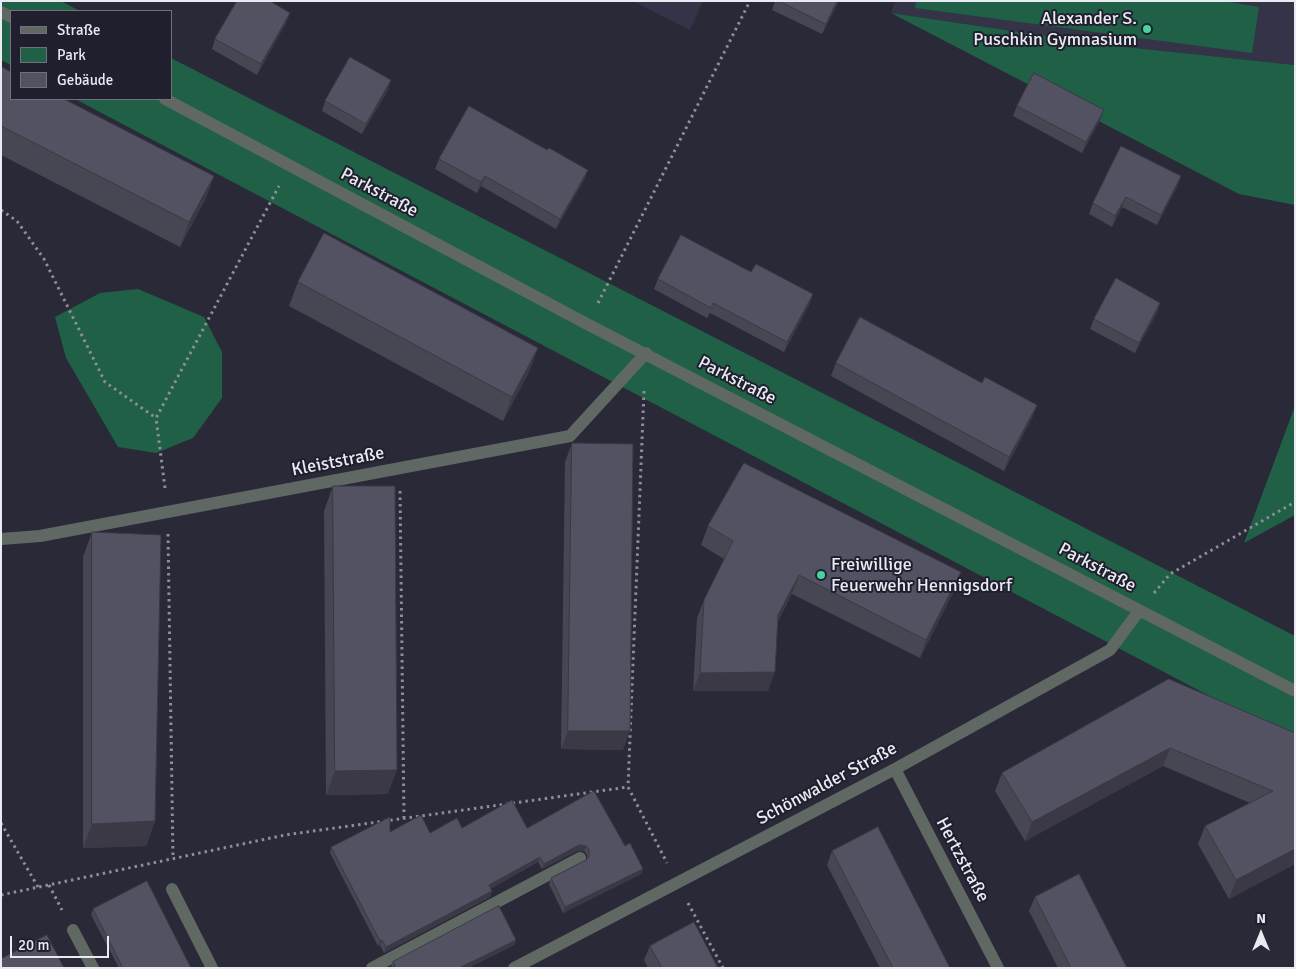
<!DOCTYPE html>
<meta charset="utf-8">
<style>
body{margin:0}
#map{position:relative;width:1296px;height:969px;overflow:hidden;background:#2a2937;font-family:Signika,sans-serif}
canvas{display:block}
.frame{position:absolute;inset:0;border:2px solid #eaeaf3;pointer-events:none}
.legend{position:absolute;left:10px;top:10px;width:162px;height:90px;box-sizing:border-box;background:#201f2d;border:1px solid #71707c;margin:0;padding:6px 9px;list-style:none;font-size:15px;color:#eaeaf3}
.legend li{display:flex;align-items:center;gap:10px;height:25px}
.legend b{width:25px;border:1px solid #71707c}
.north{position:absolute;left:1236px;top:909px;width:50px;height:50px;-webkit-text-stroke:4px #201f2d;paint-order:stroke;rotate:0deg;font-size:14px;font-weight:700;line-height:20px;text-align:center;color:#eaeaf3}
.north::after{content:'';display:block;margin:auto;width:18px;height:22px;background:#eaeaf3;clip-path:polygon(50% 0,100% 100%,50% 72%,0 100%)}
.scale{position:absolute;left:10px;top:936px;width:99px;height:22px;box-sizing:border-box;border:2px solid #eaeaf3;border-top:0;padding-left:6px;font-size:15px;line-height:18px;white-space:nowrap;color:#eaeaf3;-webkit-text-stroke:4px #201f2d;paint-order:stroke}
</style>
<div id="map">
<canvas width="1296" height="969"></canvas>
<div class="frame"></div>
<ul class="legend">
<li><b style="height:6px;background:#606864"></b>Straße</li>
<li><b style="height:14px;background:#1f6047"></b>Park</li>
<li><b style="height:14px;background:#535262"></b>Gebäude</li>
</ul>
<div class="north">N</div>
<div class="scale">20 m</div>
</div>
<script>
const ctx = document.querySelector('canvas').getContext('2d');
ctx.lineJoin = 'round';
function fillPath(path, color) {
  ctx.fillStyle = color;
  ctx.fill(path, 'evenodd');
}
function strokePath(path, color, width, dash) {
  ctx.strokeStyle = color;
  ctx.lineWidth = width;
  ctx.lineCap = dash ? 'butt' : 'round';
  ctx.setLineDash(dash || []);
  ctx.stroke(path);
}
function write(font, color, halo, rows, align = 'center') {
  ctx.font = font + ' Signika,sans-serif';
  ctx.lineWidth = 4;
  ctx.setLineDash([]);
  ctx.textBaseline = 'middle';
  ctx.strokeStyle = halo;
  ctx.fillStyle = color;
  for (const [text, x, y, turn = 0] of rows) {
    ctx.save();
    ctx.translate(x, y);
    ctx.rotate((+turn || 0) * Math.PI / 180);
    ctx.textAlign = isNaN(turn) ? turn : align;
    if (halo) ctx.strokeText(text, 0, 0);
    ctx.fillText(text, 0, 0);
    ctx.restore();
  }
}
const built = new Path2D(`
 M 633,1 L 703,1 L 690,30 Z
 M 895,1 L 1295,1 L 1295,65 L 1107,45 L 891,13 Z`);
const green = new Path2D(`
 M 1,1 L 61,1 L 80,11 L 11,11 L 11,65 L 1,60 Z
 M 916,1 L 1223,1 L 1259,7 L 1252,53 L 915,8 Z
 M 891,13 L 1107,45 L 1295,65 L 1295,205 L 1239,194 Z
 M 171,58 L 1295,636 L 1295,741 L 75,99 L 171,99 Z
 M 138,289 L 204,317 L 222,352 L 222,398 L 193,438 L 156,453 L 118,447 L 66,358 L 55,317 L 100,293 Z
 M 1295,406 L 1295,515 L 1244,543 Z`);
const path = new Path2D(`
 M 1,210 L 17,221 L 44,259 L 105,382 L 156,418
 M 598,303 L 750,1
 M 644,391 L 628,787 L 667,863
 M 165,488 L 156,418 L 279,186
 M 400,491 L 404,819
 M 168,534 L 173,859
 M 1154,593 L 1170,574 L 1295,502
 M 1,823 L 38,887
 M 49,885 L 62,910
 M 1,895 L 285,835 L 628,787
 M 688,903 L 723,968`);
const lane = new Path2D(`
 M 172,889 L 212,968
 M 73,930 L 93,968
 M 372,968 L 580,858`);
const street = new Path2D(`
 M 1,12 L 11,17
 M 165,99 L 587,324 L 1295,691
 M 1,539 L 40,536 L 570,436 L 646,353
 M 895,769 L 998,968
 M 514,968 L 895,769 L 1110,650 L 1139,611`);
const wall = new Path2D(`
 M 775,1 L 839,1 L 822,34 L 772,10 Z
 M 290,13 L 286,23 L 257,75 L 212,49 L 215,39 Z
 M 1,69 L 214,176 L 205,200 L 180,247 L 1,155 Z
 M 388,90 L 362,134 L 322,111 L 325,101 Z
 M 1017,106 L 1100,120 L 1082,153 L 1013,116 Z
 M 547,150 L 588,170 L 584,180 L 556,229 L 481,186 L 477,193 L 435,169 L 439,159 Z
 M 1181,176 L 1177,187 L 1157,225 L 1122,207 L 1112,227 L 1089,214 L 1093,203 Z
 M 751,272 L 813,294 L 809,305 L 784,352 L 710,313 L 707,318 L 654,289 L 658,279 Z
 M 298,282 L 538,348 L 529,372 L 503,421 L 289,306 Z
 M 1160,303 L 1157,313 L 1135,353 L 1090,329 L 1094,319 Z
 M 836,363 L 1037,405 L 1032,418 L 1004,471 L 831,376 Z
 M 572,443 L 623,750 L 561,749 L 565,462 Z
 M 333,486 L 388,794 L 326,795 L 324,511 Z
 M 708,526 L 954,591 L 920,658 L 792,594 L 778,621 L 768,691 L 693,691 L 697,618 L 704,600 L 724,559 L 701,545 Z
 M 92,532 L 155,821 L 146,846 L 83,848 L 83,557 Z
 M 1169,679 L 1295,733 L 1295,864 L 1229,899 L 1198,844 L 1205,826 L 1250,803 L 1163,766 L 1025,841 L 995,791 L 1002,773 Z
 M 462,828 L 527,828 L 625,846 L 643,869 L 641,874 L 563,913 L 549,884 L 551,878 L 586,860 L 587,858 L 587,855 L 584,851 L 577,851 L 542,869 L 538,862 L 490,889 L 492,891 L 490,897 L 384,953 L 380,945 L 378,946 L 330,853 L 331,847 L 390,832 L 430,833 Z
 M 832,851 L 950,968 L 880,968 L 827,865 Z
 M 1035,897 L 1127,968 L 1058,968 L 1029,911 Z
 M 93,909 L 191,968 L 119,968 L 91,915 Z
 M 516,940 L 514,945 L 468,968 L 391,967 L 393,962 Z
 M 650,946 L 718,968 L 648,968 L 644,960 Z`);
const shadedWall = new Path2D(`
 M 837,1 L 839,1 L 822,34 L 826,24 Z
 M 290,13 L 286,23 L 257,75 L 261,64 Z
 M 391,80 L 388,90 L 362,134 L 366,124 Z
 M 1104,110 L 1100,120 L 1082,153 L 1086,142 Z
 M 588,170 L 584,180 L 556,229 L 560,219 Z
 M 214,176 L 205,200 L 180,247 L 189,222 Z
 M 485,176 L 481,186 L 477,193 L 481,182 Z
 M 1181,176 L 1177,187 L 1157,225 L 1161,215 Z
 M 1126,197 L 1122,207 L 1112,227 L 1115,216 Z
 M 813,294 L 809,305 L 784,352 L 787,342 Z
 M 1160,303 L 1157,313 L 1135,353 L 1139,343 Z
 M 538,348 L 529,372 L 503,421 L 512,397 Z
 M 1037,405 L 1032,418 L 1004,471 L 1009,457 Z
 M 961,572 L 954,591 L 920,658 L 926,640 Z
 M 799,575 L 792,594 L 772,634 L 778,615 Z
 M 775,672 L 768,691 L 693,691 L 700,673 Z
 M 568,731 L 630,731 L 623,750 L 561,749 Z
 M 1170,748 L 1163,766 L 1025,841 L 1032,822 Z
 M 397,770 L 388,794 L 326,795 L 335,771 Z
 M 155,821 L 146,846 L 83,848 L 92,824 Z
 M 579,845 L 586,846 L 584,851 L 577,851 L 542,869 L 544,864 Z
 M 1295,849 L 1295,864 L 1229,899 L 1236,880 Z
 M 540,857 L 538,862 L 487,891 L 489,885 Z
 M 643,869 L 641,874 L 563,913 L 565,907 Z
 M 492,891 L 490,897 L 384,953 L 386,947 Z
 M 382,940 L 380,945 L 378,946 L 380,941 Z
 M 516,940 L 514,945 L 468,968 L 459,968 Z`);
const building = new Path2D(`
 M 237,1 L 270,1 L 290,13 L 261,64 L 215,39 Z
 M 779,1 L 837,1 L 826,24 Z
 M 350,57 L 391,80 L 366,124 L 325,101 Z
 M 2,67 L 11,72 L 11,99 L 64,99 L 214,176 L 189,222 L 1,126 L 1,69 Z
 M 1034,73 L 1104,110 L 1086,142 L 1017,106 Z
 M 469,106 L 547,150 L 549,148 L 588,170 L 560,219 L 485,176 L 481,182 L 439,159 Z
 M 1121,146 L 1181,176 L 1161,215 L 1126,197 L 1115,216 L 1093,203 Z
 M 324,233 L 538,348 L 512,397 L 298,282 Z
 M 681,235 L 751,272 L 756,264 L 813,294 L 787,342 L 713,303 L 711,308 L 658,279 Z
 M 1116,278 L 1160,303 L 1139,343 L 1094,319 Z
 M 860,317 L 982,383 L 985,377 L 1037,405 L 1009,457 L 836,363 Z
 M 572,443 L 633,444 L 630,731 L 568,731 Z
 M 744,463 L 961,572 L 926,640 L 799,575 L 778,615 L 775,672 L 700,673 L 704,600 L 733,541 L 708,526 Z
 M 333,486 L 395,486 L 397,770 L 335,771 Z
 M 92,532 L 161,535 L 155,821 L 92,824 Z
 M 1169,679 L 1295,733 L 1295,849 L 1236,880 L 1205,826 L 1273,791 L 1170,748 L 1032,822 L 1002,773 Z
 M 594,791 L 625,846 L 630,843 L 643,869 L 565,907 L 551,878 L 586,860 L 589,857 L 589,849 L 586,846 L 579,845 L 544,864 L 540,857 L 489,885 L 492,891 L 386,947 L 382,940 L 380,941 L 331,847 L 390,817 L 390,832 L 421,815 L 430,833 L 457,818 L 462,828 L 512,800 L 527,828 Z
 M 878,827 L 950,968 L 893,968 L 832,851 Z
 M 1079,874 L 1127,968 L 1071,968 L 1035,897 Z
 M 147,881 L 191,968 L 123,968 L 93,909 Z
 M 499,906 L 516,940 L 459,968 L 396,968 L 393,962 Z
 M 694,922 L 718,968 L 662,968 L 650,946 Z
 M 47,935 L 64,968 L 1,968 L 1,959 Z`);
const markers = [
 [1147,29,5,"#46d49e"],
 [821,575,5,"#46d49e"]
];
const poiNames = [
 ["Alexander S.",1137,19],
 ["Puschkin Gymnasium",1137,40],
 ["Freiwillige",831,565,"left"],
 ["Feuerwehr Hennigsdorf",831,586,"left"]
];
const streetNames = [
 ["Parkstraße",379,193,28],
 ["Parkstraße",737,381,27],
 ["Kleiststraße",338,462,-11],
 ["Parkstraße",1097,568,28],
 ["Schönwalder Straße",827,784,-28],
 ["Hertzstraße",962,860,62]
];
fillPath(built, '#343347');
fillPath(green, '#1f6047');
strokePath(path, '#8e8d99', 3, [2.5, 4]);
strokePath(lane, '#606864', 12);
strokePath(street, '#606864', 12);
fillPath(wall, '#474754');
fillPath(shadedWall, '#3a3945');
fillPath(building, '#535262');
strokePath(building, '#3a3945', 1);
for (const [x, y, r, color] of markers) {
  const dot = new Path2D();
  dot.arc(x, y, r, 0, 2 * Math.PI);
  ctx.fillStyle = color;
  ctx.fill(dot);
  strokePath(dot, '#201f2d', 2);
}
write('18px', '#eaeaf3', '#201f2d', poiNames, 'right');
write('18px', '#eaeaf3', '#201f2d', streetNames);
</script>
